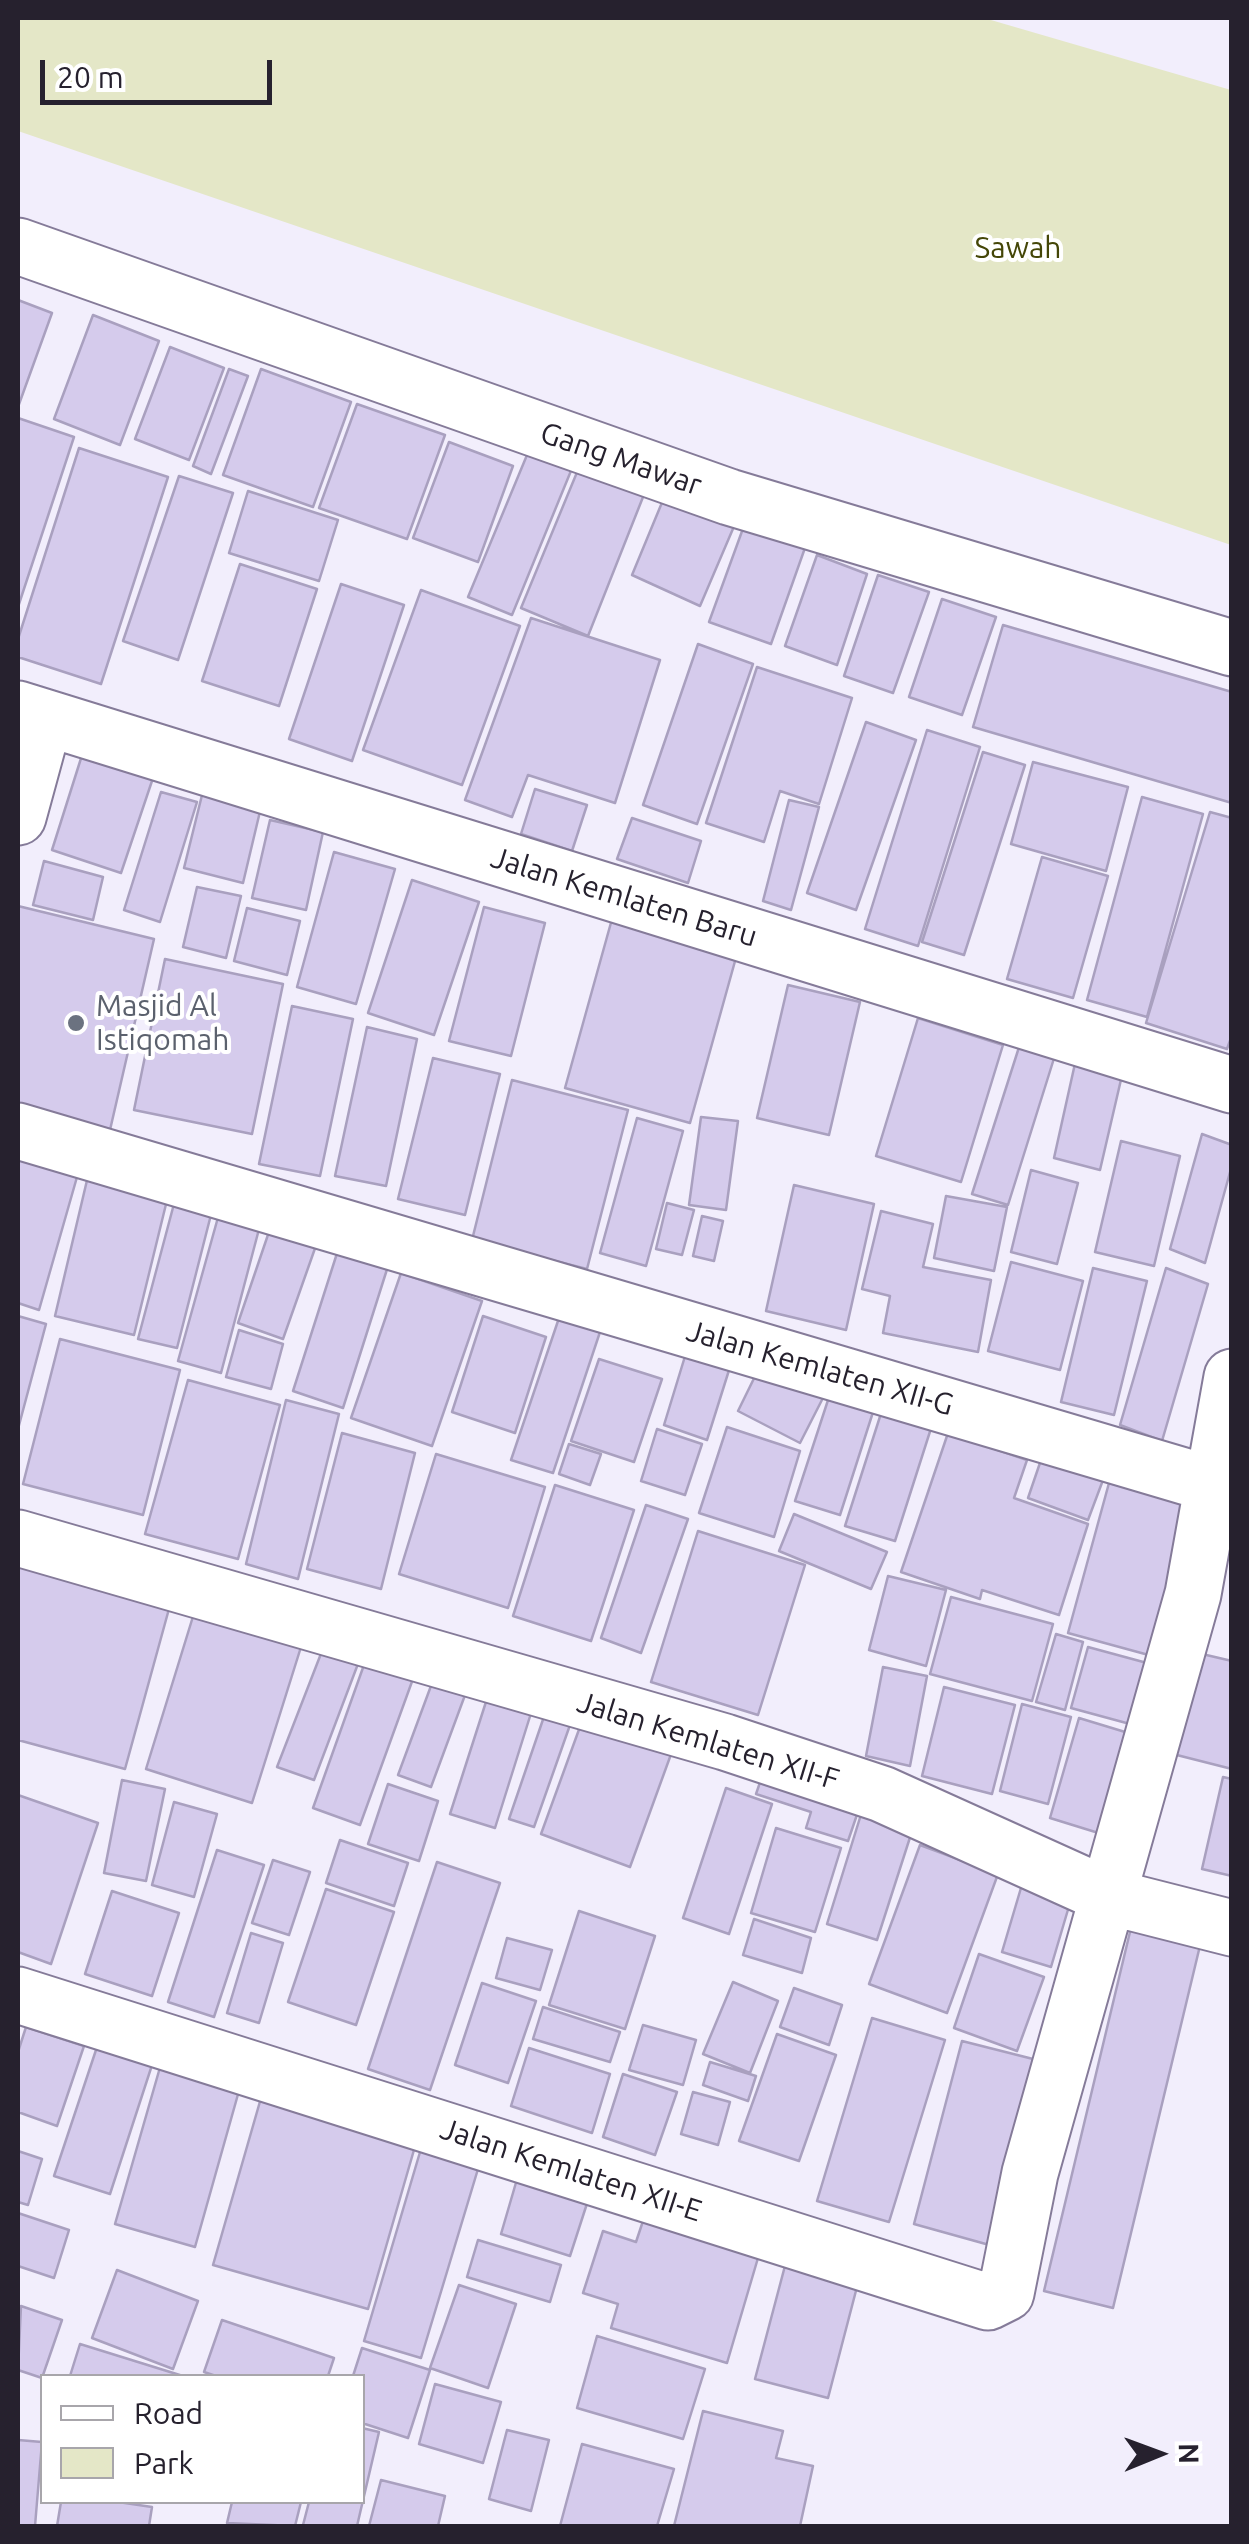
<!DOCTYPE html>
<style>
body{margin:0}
#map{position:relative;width:1249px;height:2544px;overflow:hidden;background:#f2eefc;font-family:Ubuntu,sans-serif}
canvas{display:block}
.frame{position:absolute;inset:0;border:20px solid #26212e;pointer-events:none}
.legend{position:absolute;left:40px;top:2374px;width:325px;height:130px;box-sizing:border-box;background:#fff;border:2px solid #a8a6ab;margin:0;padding:12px 18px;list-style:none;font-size:30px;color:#26212e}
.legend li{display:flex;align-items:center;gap:20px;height:50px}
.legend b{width:50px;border:2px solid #a8a6ab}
.north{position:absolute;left:1109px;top:2404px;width:100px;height:100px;-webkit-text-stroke:8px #fff;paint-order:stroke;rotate:89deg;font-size:28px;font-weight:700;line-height:40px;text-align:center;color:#26212e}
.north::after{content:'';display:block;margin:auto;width:35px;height:45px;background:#26212e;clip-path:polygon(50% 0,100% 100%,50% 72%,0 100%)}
.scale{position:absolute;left:40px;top:60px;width:232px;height:45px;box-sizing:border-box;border:5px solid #26212e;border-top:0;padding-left:12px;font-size:30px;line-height:35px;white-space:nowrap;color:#26212e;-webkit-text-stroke:8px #fff;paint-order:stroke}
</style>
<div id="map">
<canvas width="1249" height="2544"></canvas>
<div class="frame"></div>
<ul class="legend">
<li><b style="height:12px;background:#fff"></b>Road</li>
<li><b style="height:28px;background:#e4e7c7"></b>Park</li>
</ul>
<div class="north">N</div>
<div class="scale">20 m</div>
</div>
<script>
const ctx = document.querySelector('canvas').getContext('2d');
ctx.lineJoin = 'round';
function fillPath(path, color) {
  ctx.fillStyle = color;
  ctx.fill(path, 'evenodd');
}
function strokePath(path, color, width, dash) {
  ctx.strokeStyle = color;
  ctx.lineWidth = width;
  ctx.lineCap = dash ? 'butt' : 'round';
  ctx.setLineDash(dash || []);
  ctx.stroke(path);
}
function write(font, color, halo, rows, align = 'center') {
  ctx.font = font + ' Ubuntu,sans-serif';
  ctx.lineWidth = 8;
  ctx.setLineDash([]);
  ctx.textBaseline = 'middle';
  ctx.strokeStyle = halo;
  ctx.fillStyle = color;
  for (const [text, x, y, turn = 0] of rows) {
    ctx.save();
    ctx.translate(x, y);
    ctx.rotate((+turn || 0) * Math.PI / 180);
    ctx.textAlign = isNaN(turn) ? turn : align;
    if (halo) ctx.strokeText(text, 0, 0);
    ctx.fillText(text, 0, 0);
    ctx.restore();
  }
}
const green = new Path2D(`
 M 18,18 L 984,18 L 1231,90 L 1231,545 L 18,131 Z`);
const building = new Path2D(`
 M 18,300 L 52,313 L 18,407 Z
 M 93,315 L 159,341 L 120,445 L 54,419 Z
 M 170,347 L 224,368 L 189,460 L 135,439 Z
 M 229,369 L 248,376 L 211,474 L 193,466 Z
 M 261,369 L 351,402 L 313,507 L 223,475 Z
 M 357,404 L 445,435 L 407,539 L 319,508 Z
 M 18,418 L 74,437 L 18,607 Z
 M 449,442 L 513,466 L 478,562 L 413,538 Z
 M 532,443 L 575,461 L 512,615 L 468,597 Z
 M 79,448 L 168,477 L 101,684 L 18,657 L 18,639 Z
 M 580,465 L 645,492 L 588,636 L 521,608 Z
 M 179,476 L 233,493 L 178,660 L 123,641 Z
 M 668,488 L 738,517 L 700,606 L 632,575 Z
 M 248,491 L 338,520 L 319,581 L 229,553 Z
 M 745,523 L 806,545 L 771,644 L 709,622 Z
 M 817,555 L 867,574 L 837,665 L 785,646 Z
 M 240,564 L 317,589 L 279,706 L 202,681 Z
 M 878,575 L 929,592 L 893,693 L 844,676 Z
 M 341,584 L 404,605 L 352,761 L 289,739 Z
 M 421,590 L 520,626 L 462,785 L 363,750 Z
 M 942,599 L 996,617 L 962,715 L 909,697 Z
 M 531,618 L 660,660 L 615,803 L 528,775 L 512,817 L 465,800 Z
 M 1003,625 L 1232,692 L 1232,803 L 973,727 Z
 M 698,644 L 753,664 L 697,824 L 643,805 Z
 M 757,667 L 852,698 L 819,804 L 780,791 L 764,842 L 706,823 Z
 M 866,722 L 916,740 L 856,910 L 807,893 Z
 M 927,730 L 980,747 L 918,946 L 865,929 Z
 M 83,752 L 154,775 L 121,873 L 52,850 Z
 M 983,752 L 1025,765 L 964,955 L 922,942 Z
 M 1033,762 L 1128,787 L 1106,871 L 1011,844 Z
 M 204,787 L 262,803 L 243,883 L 184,868 Z
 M 535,789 L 587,805 L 572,851 L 521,834 Z
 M 161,792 L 197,802 L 160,922 L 124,910 Z
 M 1142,797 L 1203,814 L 1147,1017 L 1087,1000 Z
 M 789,800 L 819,807 L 791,910 L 763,901 Z
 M 1210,812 L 1232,818 L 1232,1035 L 1227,1049 L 1146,1023 Z
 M 632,818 L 701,841 L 688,883 L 617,859 Z
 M 270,820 L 323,832 L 306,910 L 252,898 Z
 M 334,852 L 395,869 L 356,1004 L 297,987 Z
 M 1042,857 L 1108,876 L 1073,998 L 1007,979 Z
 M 44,861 L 103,877 L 93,920 L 33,905 Z
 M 412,880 L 479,902 L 434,1035 L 368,1013 Z
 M 197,887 L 241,896 L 226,958 L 183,947 Z
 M 18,906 L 154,939 L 110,1130 L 18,1108 Z
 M 484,907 L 545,923 L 511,1056 L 449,1041 Z
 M 247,908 L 300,921 L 287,975 L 234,961 Z
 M 612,919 L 737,954 L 690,1123 L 565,1088 Z
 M 165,959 L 283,984 L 252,1134 L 134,1110 Z
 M 788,985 L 860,1002 L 829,1135 L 757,1118 Z
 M 292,1006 L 353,1019 L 320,1176 L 259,1164 Z
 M 918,1018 L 1003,1045 L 961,1182 L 876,1156 Z
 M 367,1027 L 417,1039 L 386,1186 L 335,1176 Z
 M 1021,1041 L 1056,1052 L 1008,1205 L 972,1194 Z
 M 433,1058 L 500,1074 L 465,1215 L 398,1199 Z
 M 1076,1059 L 1123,1071 L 1100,1170 L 1054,1158 Z
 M 512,1080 L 628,1110 L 587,1269 L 472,1240 Z
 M 701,1117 L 738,1121 L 726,1210 L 689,1205 Z
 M 637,1118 L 683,1131 L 646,1266 L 600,1253 Z
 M 1202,1134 L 1232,1145 L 1232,1165 L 1205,1263 L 1170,1249 Z
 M 1121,1141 L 1180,1156 L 1154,1266 L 1095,1252 Z
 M 18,1152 L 79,1170 L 39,1310 L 18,1303 Z
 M 1031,1170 L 1078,1183 L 1057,1264 L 1011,1252 Z
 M 88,1176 L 168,1196 L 134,1335 L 55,1316 Z
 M 179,1185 L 216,1195 L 177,1348 L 138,1339 Z
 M 794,1185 L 874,1204 L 846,1330 L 766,1311 Z
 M 946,1196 L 1007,1207 L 994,1271 L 934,1258 Z
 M 222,1203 L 263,1214 L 221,1373 L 178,1361 Z
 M 667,1203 L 694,1210 L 682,1255 L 656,1249 Z
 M 881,1211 L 933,1224 L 923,1267 L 991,1280 L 978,1352 L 883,1333 L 890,1296 L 862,1289 Z
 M 702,1216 L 723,1221 L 714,1261 L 693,1256 Z
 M 273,1220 L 319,1237 L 283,1339 L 238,1323 Z
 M 339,1247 L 389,1263 L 343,1408 L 293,1391 Z
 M 1011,1262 L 1083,1281 L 1060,1370 L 988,1351 Z
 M 1093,1268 L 1147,1281 L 1114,1415 L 1061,1402 Z
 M 1166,1268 L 1208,1284 L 1162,1441 L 1120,1425 Z
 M 401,1273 L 482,1301 L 432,1446 L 351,1418 Z
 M 560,1315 L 601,1329 L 553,1473 L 511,1460 Z
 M 18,1316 L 46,1324 L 18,1429 Z
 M 483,1316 L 546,1337 L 515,1433 L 452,1412 Z
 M 239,1330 L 283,1344 L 271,1389 L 226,1377 Z
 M 60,1339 L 180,1370 L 143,1515 L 23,1484 Z
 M 686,1353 L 730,1367 L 707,1440 L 664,1425 Z
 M 599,1359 L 662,1379 L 634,1462 L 571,1441 Z
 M 763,1360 L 826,1392 L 800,1443 L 738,1411 Z
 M 188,1380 L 280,1405 L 238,1559 L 145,1534 Z
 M 830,1394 L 874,1409 L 840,1515 L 795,1501 Z
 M 286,1400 L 339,1414 L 298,1579 L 246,1564 Z
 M 884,1404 L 934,1419 L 895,1541 L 845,1526 Z
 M 727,1427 L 800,1451 L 774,1537 L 699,1513 Z
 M 657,1429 L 702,1444 L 685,1495 L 641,1481 Z
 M 342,1433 L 415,1453 L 381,1589 L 307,1569 Z
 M 948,1433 L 1027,1460 L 1014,1498 L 1088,1524 L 1059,1615 L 982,1590 L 980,1599 L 901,1572 Z
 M 569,1444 L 601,1454 L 590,1485 L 559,1474 Z
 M 436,1454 L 545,1487 L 508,1608 L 399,1574 Z
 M 1042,1457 L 1103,1480 L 1088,1520 L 1028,1498 Z
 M 1109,1483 L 1197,1505 L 1156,1657 L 1068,1633 Z
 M 555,1485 L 634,1510 L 591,1641 L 513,1616 Z
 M 646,1505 L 688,1519 L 641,1653 L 601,1638 Z
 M 794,1514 L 887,1552 L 871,1589 L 779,1551 Z
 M 698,1531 L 805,1565 L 758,1715 L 651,1682 Z
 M 18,1544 L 175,1587 L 125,1769 L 18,1740 Z
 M 888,1576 L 946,1590 L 926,1666 L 869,1650 Z
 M 199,1597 L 306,1631 L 252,1803 L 146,1769 Z
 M 951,1597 L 1053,1624 L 1032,1701 L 930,1674 Z
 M 329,1633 L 364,1648 L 314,1780 L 277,1767 Z
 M 1056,1634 L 1083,1642 L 1065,1710 L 1036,1702 Z
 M 1088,1647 L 1147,1663 L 1130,1724 L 1071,1708 Z
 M 370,1648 L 418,1665 L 360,1825 L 313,1808 Z
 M 1185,1650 L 1232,1661 L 1232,1769 L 1161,1751 Z
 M 883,1667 L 927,1676 L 910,1766 L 866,1756 Z
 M 435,1675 L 468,1687 L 431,1787 L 398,1775 Z
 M 493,1680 L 537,1694 L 495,1828 L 450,1814 Z
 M 944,1687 L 1015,1705 L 992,1794 L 922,1776 Z
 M 550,1699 L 576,1708 L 534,1827 L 509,1819 Z
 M 1022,1704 L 1071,1717 L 1048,1804 L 1000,1791 Z
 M 585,1713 L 674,1746 L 630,1867 L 541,1834 Z
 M 1079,1718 L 1135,1735 L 1105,1835 L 1050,1818 Z
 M 766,1765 L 863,1797 L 848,1841 L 806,1828 L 811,1812 L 756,1794 Z
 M 1223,1777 L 1232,1779 L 1232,1876 L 1202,1869 Z
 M 122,1780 L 165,1789 L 146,1881 L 104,1873 Z
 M 388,1784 L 438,1801 L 419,1861 L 368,1844 Z
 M 726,1788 L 772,1804 L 729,1934 L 683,1918 Z
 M 18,1795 L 98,1823 L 51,1964 L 18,1952 Z
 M 174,1802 L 217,1814 L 194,1897 L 152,1885 Z
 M 863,1808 L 914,1825 L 877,1940 L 827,1924 Z
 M 776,1828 L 841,1848 L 815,1932 L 751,1913 Z
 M 340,1840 L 408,1863 L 394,1906 L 326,1883 Z
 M 920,1845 L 998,1874 L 947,2013 L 869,1984 Z
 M 217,1850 L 264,1865 L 214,2017 L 168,2002 Z
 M 273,1860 L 310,1872 L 289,1935 L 252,1923 Z
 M 437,1862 L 500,1883 L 430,2090 L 368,2069 Z
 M 1026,1871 L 1075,1886 L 1051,1967 L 1002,1952 Z
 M 326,1889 L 394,1912 L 356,2025 L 288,2002 Z
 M 112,1891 L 179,1913 L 152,1996 L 85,1974 Z
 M 579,1911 L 655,1936 L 625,2029 L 549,2005 Z
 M 1135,1911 L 1204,1929 L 1113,2308 L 1044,2291 Z
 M 754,1919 L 811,1938 L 802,1973 L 743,1955 Z
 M 251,1933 L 283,1943 L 259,2023 L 227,2013 Z
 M 507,1938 L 552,1950 L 540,1990 L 496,1978 Z
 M 979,1954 L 1044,1977 L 1017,2051 L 954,2028 Z
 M 733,1982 L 778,2001 L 750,2073 L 703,2054 Z
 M 482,1983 L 536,2001 L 508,2083 L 455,2065 Z
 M 794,1988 L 842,2005 L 829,2045 L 780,2027 Z
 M 543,2007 L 620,2032 L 610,2062 L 533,2039 Z
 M 872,2018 L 945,2040 L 889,2222 L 817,2201 Z
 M 643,2025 L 696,2040 L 683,2085 L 629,2070 Z
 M 26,2027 L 84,2046 L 57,2126 L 18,2112 L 18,2052 Z
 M 777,2034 L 836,2055 L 799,2161 L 739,2141 Z
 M 962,2041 L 1041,2061 L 993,2246 L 914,2224 Z
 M 97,2047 L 152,2065 L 110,2194 L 54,2176 Z
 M 529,2048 L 610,2074 L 592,2133 L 511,2106 Z
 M 165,2050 L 244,2073 L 195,2247 L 115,2224 Z
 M 710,2062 L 756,2076 L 748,2101 L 703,2085 Z
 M 623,2074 L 677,2092 L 655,2155 L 603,2137 Z
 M 263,2091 L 418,2136 L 368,2309 L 213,2265 Z
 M 693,2092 L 730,2102 L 718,2145 L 681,2134 Z
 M 423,2142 L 481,2159 L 421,2358 L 364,2341 Z
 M 18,2151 L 42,2159 L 28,2205 L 18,2202 Z
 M 522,2162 L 593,2185 L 570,2256 L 501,2234 Z
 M 648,2206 L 763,2241 L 727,2363 L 611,2328 L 618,2304 L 583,2293 L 603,2231 L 636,2242 Z
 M 18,2213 L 69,2230 L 54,2278 L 18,2266 Z
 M 478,2240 L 561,2265 L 550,2302 L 467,2277 Z
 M 786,2262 L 858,2283 L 828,2398 L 755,2379 Z
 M 117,2270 L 198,2301 L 173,2369 L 92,2338 Z
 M 459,2285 L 516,2304 L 488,2388 L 430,2368 Z
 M 21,2306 L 62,2320 L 42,2378 L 18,2370 Z
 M 222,2320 L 334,2358 L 328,2376 L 216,2376 L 204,2372 Z
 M 597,2336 L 705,2369 L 683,2439 L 577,2408 Z
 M 80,2344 L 183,2376 L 70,2376 Z
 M 362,2348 L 430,2370 L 408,2438 L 362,2423 L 362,2376 L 353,2376 Z
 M 435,2384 L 501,2402 L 483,2463 L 419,2444 Z
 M 703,2411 L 783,2431 L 776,2458 L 813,2466 L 800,2526 L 674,2526 Z
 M 362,2428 L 379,2432 L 357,2526 L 303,2525 L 309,2502 L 362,2502 Z
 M 507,2430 L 549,2440 L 531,2511 L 489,2499 Z
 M 18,2440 L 42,2442 L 35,2526 L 18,2526 Z
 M 582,2444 L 674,2469 L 657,2526 L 560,2526 Z
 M 381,2480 L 445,2496 L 438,2526 L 369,2526 Z
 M 61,2502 L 118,2502 L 152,2507 L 149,2526 L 57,2526 Z
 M 232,2502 L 301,2502 L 295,2526 L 227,2523 Z`);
const street = new Path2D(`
 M 18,246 L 729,497 L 1232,648
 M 18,709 L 1232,1085
 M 18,817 L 45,718
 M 18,1131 L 1214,1485
 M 18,1538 L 725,1742 L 882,1794 L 1110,1897 L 1232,1928
 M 18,1995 L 988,2302 L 1006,2293 L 1030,2173 L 1193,1594 L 1232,1377`);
const markers = [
 [76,1023,10,"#6b7280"]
];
const parkNames = [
 ["Sawah",1018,248]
];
const streetNames = [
 ["Gang Mawar",621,459,19],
 ["Jalan Kemlaten Baru",624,897,17],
 ["Jalan Kemlaten XII-G",820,1368,16],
 ["Jalan Kemlaten XII-F",708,1741,17],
 ["Jalan Kemlaten XII-E",571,2170,18]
];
const worshipNames = [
 ["Masjid Al",96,1006],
 ["Istiqomah",96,1040]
];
fillPath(green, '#e4e7c7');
fillPath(building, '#d5cbec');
strokePath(building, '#a9a0bf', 2.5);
strokePath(street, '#857b99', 59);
strokePath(street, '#fff', 55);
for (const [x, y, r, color] of markers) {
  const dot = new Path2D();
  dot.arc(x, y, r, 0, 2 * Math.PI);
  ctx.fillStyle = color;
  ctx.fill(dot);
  strokePath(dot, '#fff', 4);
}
write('30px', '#444607', '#fff', parkNames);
write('30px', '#26212e', '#fff', streetNames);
write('30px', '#5b616d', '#fff', worshipNames, 'left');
</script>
